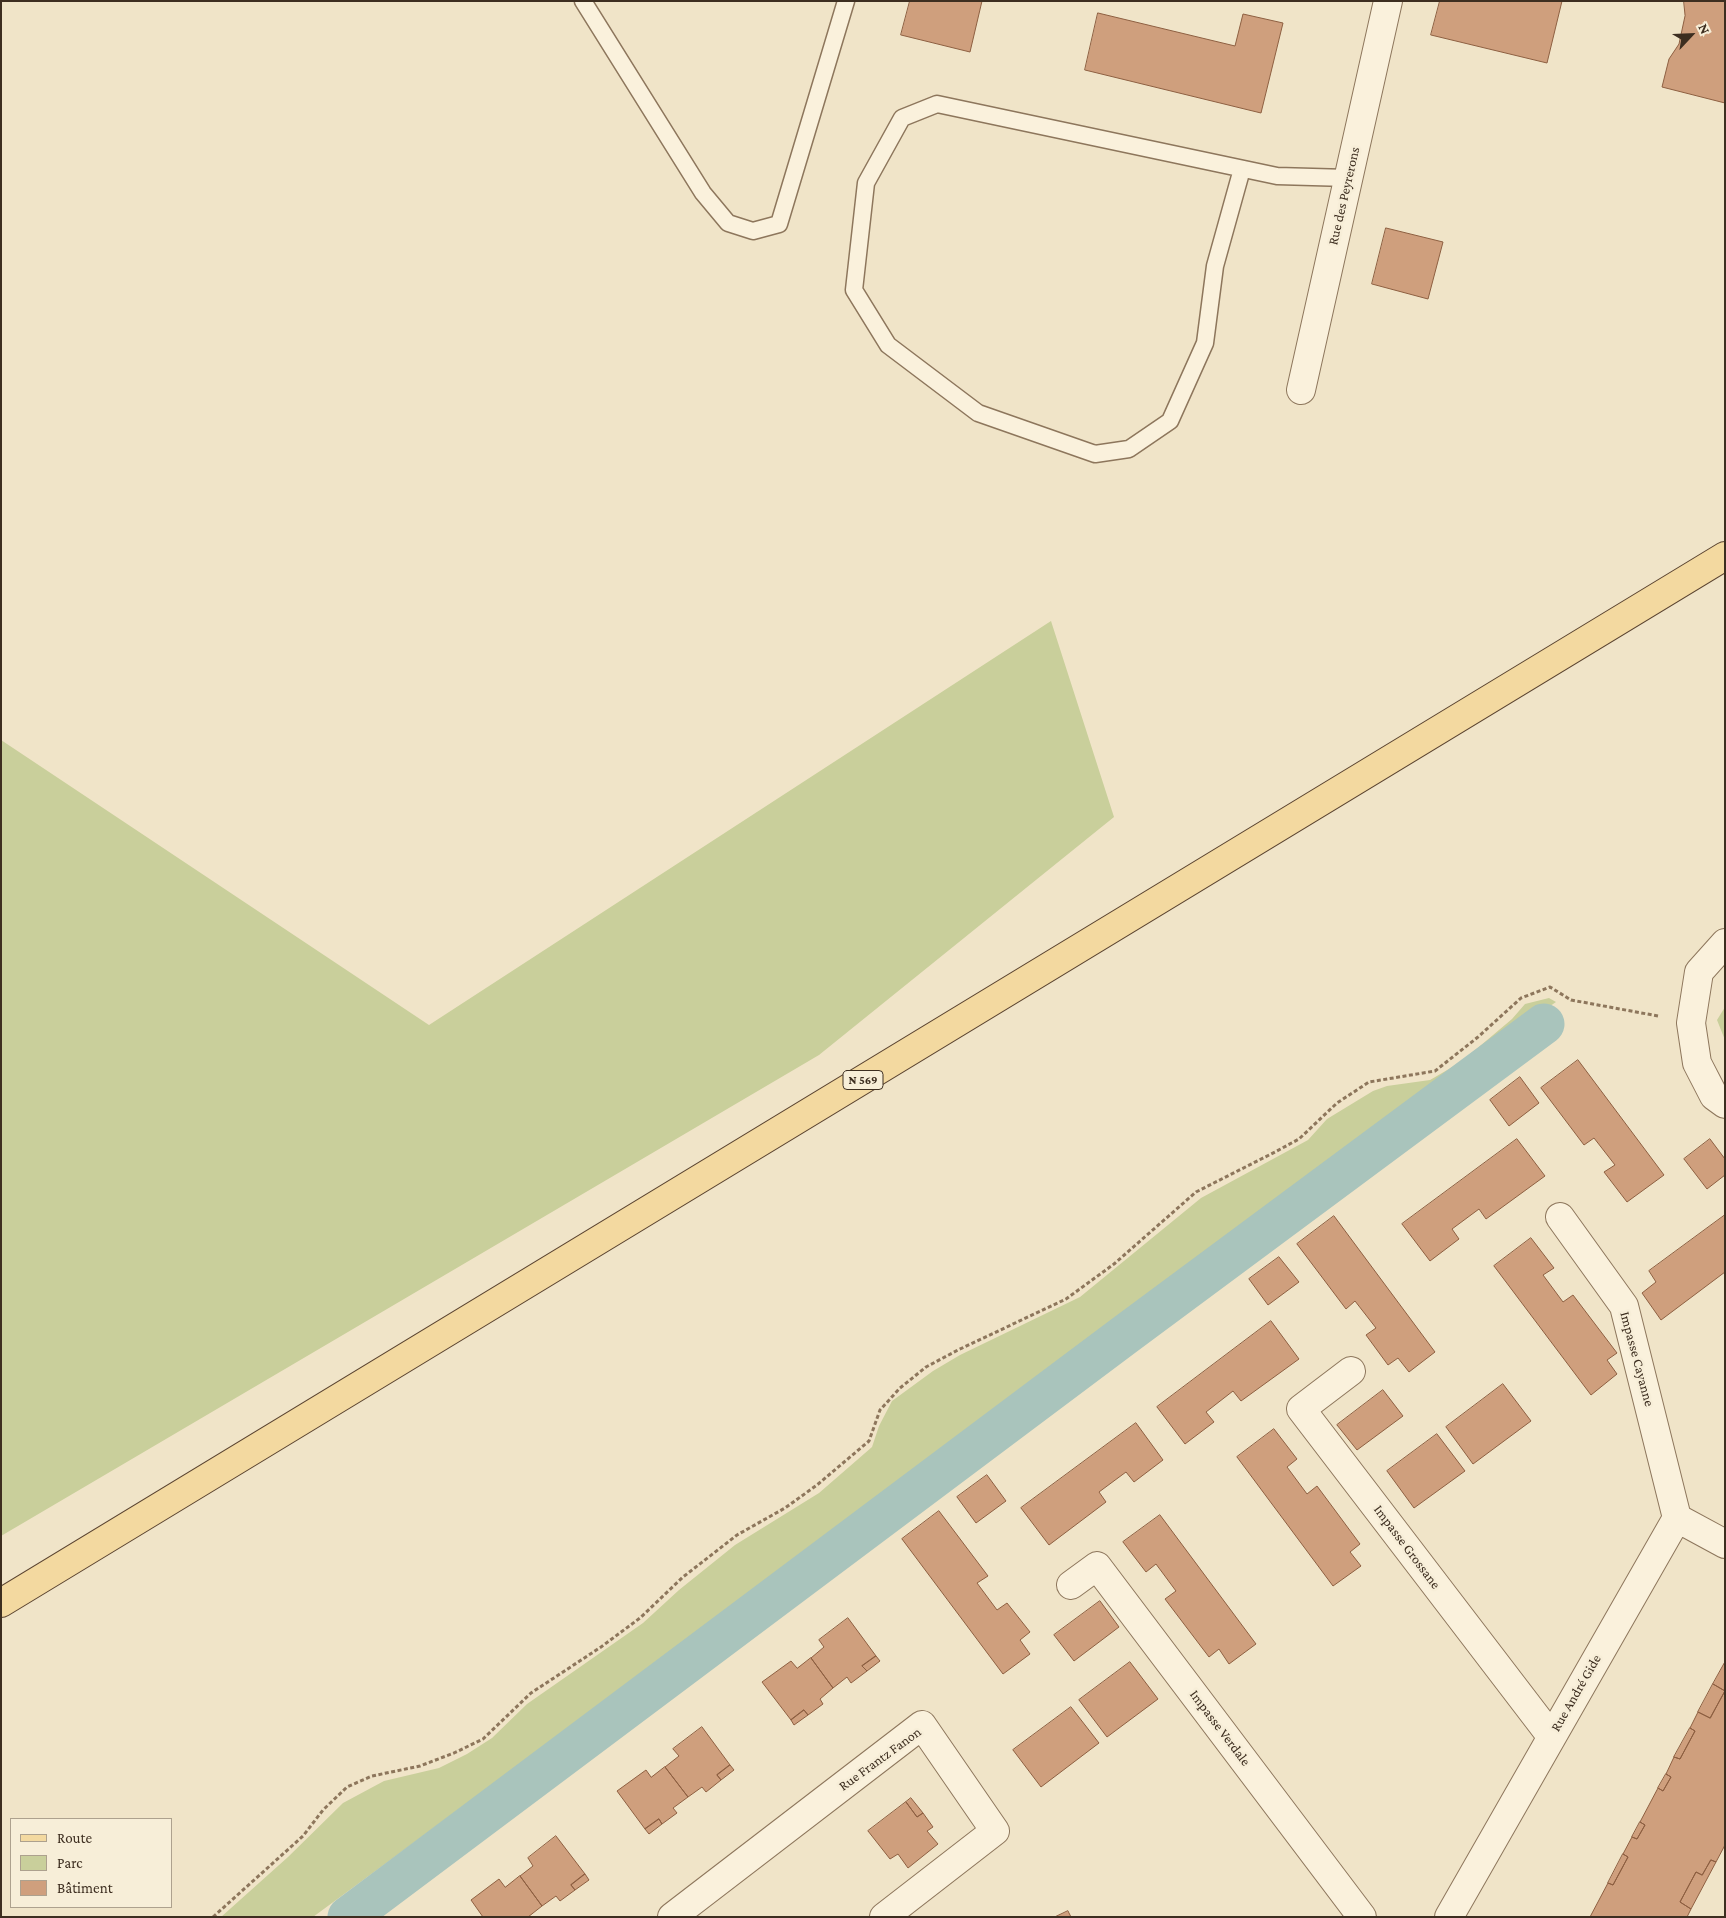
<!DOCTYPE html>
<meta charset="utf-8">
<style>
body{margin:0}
#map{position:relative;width:1726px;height:1918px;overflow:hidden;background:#f0e4c8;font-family:"Crimson Pro",serif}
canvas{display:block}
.frame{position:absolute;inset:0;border:2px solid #3d2e20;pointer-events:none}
.legend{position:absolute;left:10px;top:1818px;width:162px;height:90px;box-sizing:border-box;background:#f7eed8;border:1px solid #ada18e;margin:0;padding:6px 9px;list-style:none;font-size:15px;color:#3d2e20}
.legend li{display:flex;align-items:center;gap:10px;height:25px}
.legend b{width:25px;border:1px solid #ada18e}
.north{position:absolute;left:1666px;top:10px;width:50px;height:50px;-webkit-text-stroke:4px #f7eed8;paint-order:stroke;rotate:65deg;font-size:14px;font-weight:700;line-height:20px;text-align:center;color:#3d2e20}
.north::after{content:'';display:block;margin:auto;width:18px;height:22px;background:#3d2e20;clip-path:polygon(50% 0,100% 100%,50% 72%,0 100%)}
</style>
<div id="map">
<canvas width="1726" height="1918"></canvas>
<div class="frame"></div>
<ul class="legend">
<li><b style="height:6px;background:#f3d9a0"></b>Route</li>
<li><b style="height:14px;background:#c9cf9b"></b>Parc</li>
<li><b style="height:14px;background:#cf9f7d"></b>Bâtiment</li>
</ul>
<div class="north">N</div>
</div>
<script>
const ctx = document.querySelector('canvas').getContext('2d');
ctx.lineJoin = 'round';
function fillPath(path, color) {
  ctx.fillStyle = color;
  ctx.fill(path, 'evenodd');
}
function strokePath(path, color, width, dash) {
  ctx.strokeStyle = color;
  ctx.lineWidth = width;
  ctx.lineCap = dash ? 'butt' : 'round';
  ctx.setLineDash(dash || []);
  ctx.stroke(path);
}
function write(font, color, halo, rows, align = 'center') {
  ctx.font = font + ' "Crimson Pro",serif';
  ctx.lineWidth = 5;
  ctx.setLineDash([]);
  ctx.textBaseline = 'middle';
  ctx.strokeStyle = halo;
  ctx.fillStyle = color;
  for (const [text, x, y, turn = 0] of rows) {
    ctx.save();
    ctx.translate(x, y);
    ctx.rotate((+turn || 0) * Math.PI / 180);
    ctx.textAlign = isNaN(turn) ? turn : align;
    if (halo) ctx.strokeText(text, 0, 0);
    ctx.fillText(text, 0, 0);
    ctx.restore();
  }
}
const green = new Path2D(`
 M 1051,621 L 1114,817 L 819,1055 L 1,1536 L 1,740 L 429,1025 Z
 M 1549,998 L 1556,1002 L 1367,1132 L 621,1690 L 313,1917 L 221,1917 L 288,1857 L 343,1803 L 384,1781 L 439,1768 L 467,1754 L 492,1738 L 527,1704 L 643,1623 L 679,1590 L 735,1545 L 819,1493 L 872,1447 L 879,1426 L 892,1401 L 933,1371 L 960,1355 L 1080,1297 L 1201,1198 L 1308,1140 L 1327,1119 L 1373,1091 L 1387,1086 L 1430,1080 L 1461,1062 L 1512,1019 L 1525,1004 Z
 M 1725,1007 L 1725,1040 L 1717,1020 Z`);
const canal = new Path2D(`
 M 348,1917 L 1126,1334 L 1544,1024`);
const building = new Path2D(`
 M 910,1 L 982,1 L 970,52 L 901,35 Z
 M 1440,1 L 1562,1 L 1547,63 L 1431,35 Z
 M 1684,1 L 1725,1 L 1725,103 L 1662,87 L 1669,59 L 1679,44 L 1685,16 Z
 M 1098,13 L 1235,46 L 1243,14 L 1283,23 L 1261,113 L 1085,70 Z
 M 1386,228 L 1443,242 L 1428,299 L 1372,284 Z
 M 1578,1060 L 1664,1175 L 1627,1202 L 1604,1172 L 1615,1165 L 1594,1138 L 1584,1145 L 1541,1088 Z
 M 1520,1077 L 1539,1103 L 1509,1126 L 1490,1100 Z
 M 1517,1139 L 1545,1176 L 1486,1219 L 1479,1209 L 1452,1229 L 1459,1239 L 1430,1261 L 1402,1224 Z
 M 1710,1139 L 1725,1159 L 1725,1175 L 1707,1189 L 1684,1159 Z
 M 1725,1215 L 1725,1272 L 1661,1320 L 1642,1293 L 1656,1282 L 1649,1271 Z
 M 1334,1216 L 1435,1352 L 1409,1372 L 1398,1358 L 1388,1365 L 1366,1335 L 1376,1328 L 1355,1301 L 1346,1309 L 1297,1244 Z
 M 1531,1238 L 1554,1268 L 1543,1275 L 1563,1302 L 1573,1295 L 1617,1353 L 1607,1360 L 1617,1374 L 1591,1395 L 1494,1266 Z
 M 1279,1257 L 1299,1282 L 1268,1305 L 1249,1279 Z
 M 1271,1321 L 1299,1359 L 1241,1401 L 1233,1391 L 1206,1412 L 1214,1422 L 1185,1444 L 1157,1407 Z
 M 1503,1384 L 1531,1421 L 1473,1464 L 1446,1427 Z
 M 1383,1390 L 1403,1416 L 1357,1450 L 1337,1425 Z
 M 1136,1423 L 1163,1460 L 1134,1482 L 1126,1472 L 1099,1492 L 1106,1502 L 1049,1545 L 1021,1508 Z
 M 1274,1429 L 1297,1459 L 1287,1467 L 1307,1494 L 1317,1486 L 1360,1544 L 1350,1552 L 1361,1566 L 1333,1586 L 1237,1457 Z
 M 1437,1434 L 1465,1471 L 1414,1508 L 1387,1471 Z
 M 987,1475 L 1006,1501 L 976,1523 L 957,1497 Z
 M 939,1511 L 988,1576 L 977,1583 L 997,1610 L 1007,1603 L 1030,1632 L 1020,1640 L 1030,1654 L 1003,1674 L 902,1539 Z
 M 1160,1515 L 1256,1644 L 1229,1664 L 1219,1649 L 1209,1657 L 1165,1599 L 1176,1591 L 1156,1564 L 1146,1572 L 1123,1542 Z
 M 1100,1601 L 1119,1627 L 1074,1661 L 1054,1635 Z
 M 848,1618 L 876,1656 L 862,1666 L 867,1671 L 851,1683 L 847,1677 L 833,1688 L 811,1658 L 824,1647 L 819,1640 Z
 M 876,1656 L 880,1661 L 867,1671 L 862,1666 Z
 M 811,1658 L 833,1688 L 820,1699 L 823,1704 L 808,1715 L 804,1710 L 791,1720 L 762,1682 L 791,1661 L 797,1668 Z
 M 1130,1662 L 1158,1699 L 1107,1737 L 1079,1700 Z
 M 1725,1662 L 1725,1691 L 1713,1684 Z
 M 1713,1684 L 1725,1691 L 1710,1718 L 1698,1712 Z
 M 1725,1691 L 1725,1845 L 1716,1862 L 1711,1860 L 1702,1875 L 1696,1872 L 1680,1902 L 1691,1909 L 1687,1917 L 1590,1917 L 1608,1883 L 1613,1885 L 1628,1857 L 1623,1854 L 1632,1837 L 1637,1839 L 1645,1825 L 1640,1822 L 1658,1788 L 1663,1791 L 1671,1777 L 1666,1774 L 1674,1757 L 1680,1759 L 1695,1731 L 1690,1728 L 1698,1712 L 1710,1718 Z
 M 1071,1707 L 1099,1743 L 1041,1787 L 1013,1750 Z
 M 804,1710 L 808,1715 L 794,1725 L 791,1720 Z
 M 702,1727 L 730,1765 L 717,1775 L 721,1780 L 706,1792 L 702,1787 L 688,1797 L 665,1767 L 679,1756 L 673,1749 Z
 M 1690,1728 L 1695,1731 L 1680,1759 L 1674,1757 Z
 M 730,1765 L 734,1770 L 721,1780 L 717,1775 Z
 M 665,1767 L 688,1797 L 673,1808 L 677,1813 L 662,1824 L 659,1819 L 645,1829 L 617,1791 L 646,1770 L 651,1777 Z
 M 1666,1774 L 1671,1777 L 1663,1791 L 1658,1788 Z
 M 911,1798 L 923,1813 L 917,1817 L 906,1802 Z
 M 906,1802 L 917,1817 L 923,1813 L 933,1827 L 927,1831 L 938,1844 L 908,1868 L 898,1854 L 890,1859 L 868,1831 Z
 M 659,1819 L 662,1824 L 649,1834 L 645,1829 Z
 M 1640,1822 L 1645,1825 L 1637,1839 L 1632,1837 Z
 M 556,1836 L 585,1874 L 571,1885 L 575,1890 L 560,1901 L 556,1896 L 542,1906 L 520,1876 L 533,1866 L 528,1858 Z
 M 1623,1854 L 1628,1857 L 1613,1885 L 1608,1883 Z
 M 1711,1860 L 1716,1862 L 1691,1909 L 1680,1902 L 1696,1872 L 1702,1875 Z
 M 585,1874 L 589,1880 L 575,1890 L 571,1885 Z
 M 520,1876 L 542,1906 L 528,1917 L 483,1917 L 471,1900 L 499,1879 L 505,1887 Z
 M 1068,1911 L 1071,1917 L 1055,1917 Z`);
const path = new Path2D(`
 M 213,1917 L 303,1836 L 323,1810 L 347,1787 L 372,1776 L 420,1766 L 454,1753 L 483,1739 L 531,1693 L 601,1647 L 640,1618 L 683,1577 L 737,1535 L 785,1508 L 817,1485 L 869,1441 L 880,1410 L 900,1388 L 926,1367 L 958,1350 L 1066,1299 L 1114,1264 L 1196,1192 L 1275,1152 L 1299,1139 L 1337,1103 L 1369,1082 L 1435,1071 L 1478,1037 L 1521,998 L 1550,987 L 1571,1000 L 1658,1016`);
const lane = new Path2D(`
 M 583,1 L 703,193 L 728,223 L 753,231 L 779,224 L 846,1
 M 1242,169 L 1215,266 L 1205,343 L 1170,421 L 1129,449 L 1095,454 L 978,413 L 888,345 L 854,290 L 866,183 L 902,118 L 937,104 L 1277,176 L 1348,178`);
const street = new Path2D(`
 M 1301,390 L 1388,1
 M 1725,943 L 1699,972 L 1691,1023 L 1697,1063 L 1714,1096 L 1725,1104
 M 1560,1217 L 1624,1306 L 1677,1518
 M 1351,1371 L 1301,1409 L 1551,1736
 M 1071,1585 L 1097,1566 L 1362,1917
 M 672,1917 L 922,1725 L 995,1831 L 884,1917
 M 1449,1917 L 1677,1518 L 1725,1544`);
const primary = new Path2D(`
 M 1,1603 L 1725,556`);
const shields = [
 [863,1080,40]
];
const shieldNames = [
 ["N 569",863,1080]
];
const streetNames = [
 ["Rue des Peyrerons",1344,196,-77],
 ["Impasse Cayanne",1637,1359,75],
 ["Impasse Grossane",1407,1547,53],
 ["Rue André Gide",1576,1693,-60],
 ["Impasse Verdale",1220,1728,53],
 ["Rue Frantz Fanon",880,1759,-36]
];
fillPath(green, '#c9cf9b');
strokePath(canal, '#a9c4bc', 41);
fillPath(building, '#cf9f7d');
strokePath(building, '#8d5f41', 1);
strokePath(lane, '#8d765c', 19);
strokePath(street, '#8d765c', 30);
strokePath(primary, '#5b4430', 30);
strokePath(path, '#8d765c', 3, [4, 2.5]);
strokePath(lane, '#faf1dc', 16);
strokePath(street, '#faf1dc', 28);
strokePath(primary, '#f3d9a0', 28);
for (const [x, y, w] of shields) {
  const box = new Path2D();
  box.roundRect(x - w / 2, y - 9.5, w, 19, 4);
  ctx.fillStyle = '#f7eed8';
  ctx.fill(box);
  strokePath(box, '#3d2e20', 1);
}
write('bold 12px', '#3d2e20', null, shieldNames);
write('14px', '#3d2e20', '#f7eed8', streetNames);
</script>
